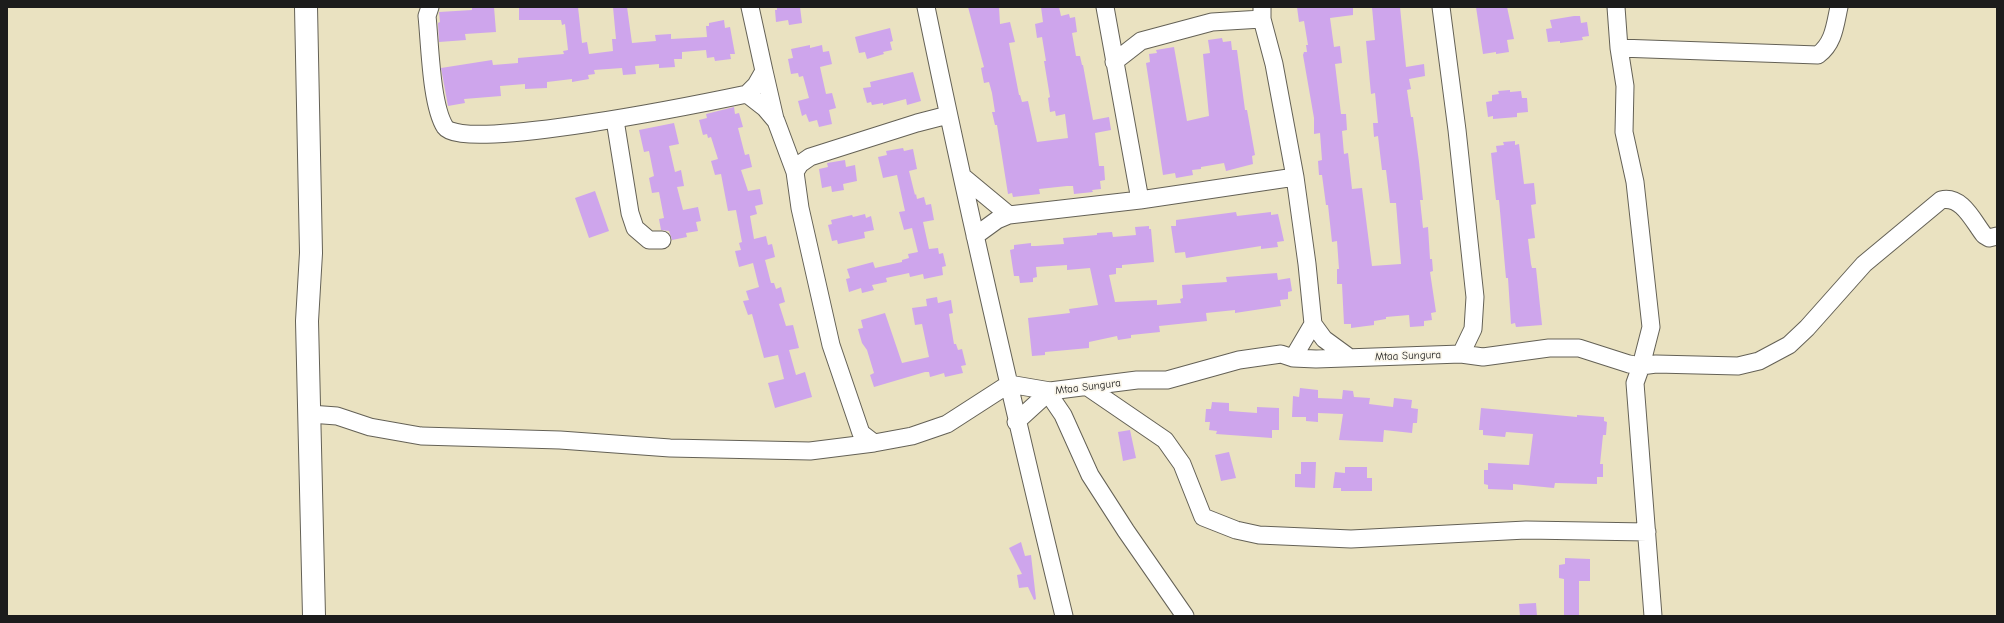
<!DOCTYPE html>
<style>
body{margin:0}
#map{position:relative;width:2004px;height:623px;overflow:hidden;background:#eae2c1;font-family:"Comic Neue",sans-serif}
canvas{display:block}
.frame{position:absolute;inset:0;border:8px solid #1c1c1c;pointer-events:none}
</style>
<div id="map">
<canvas width="2004" height="623"></canvas>
<div class="frame"></div>
</div>
<script>
const ctx = document.querySelector('canvas').getContext('2d');
ctx.lineJoin = 'round';
function fillPath(path, color) {
  ctx.fillStyle = color;
  ctx.fill(path, 'evenodd');
}
function strokePath(path, color, width, dash) {
  ctx.strokeStyle = color;
  ctx.lineWidth = width;
  ctx.lineCap = dash ? 'butt' : 'round';
  ctx.setLineDash(dash || []);
  ctx.stroke(path);
}
function write(font, color, halo, rows, align = 'center') {
  ctx.font = font + ' "Comic Neue",sans-serif';
  ctx.lineWidth = 3.5;
  ctx.setLineDash([]);
  ctx.textBaseline = 'middle';
  ctx.strokeStyle = halo;
  ctx.fillStyle = color;
  for (const [text, x, y, turn = 0] of rows) {
    ctx.save();
    ctx.translate(x, y);
    ctx.rotate((+turn || 0) * Math.PI / 180);
    ctx.textAlign = isNaN(turn) ? turn : align;
    if (halo) ctx.strokeText(text, 0, 0);
    ctx.fillText(text, 0, 0);
    ctx.restore();
  }
}
const building = new Path2D(`
 M 472,7 L 494,7 L 496,32 L 465,34 L 466,40 L 439,42 L 438,23 L 440,22 L 439,12 L 472,10 Z
 M 519,7 L 578,7 L 582,43 L 587,42 L 589,54 L 613,51 L 612,39 L 616,39 L 613,7 L 627,7 L 632,43 L 656,41 L 655,35 L 671,34 L 671,39 L 707,37 L 706,26 L 709,26 L 709,23 L 724,20 L 725,28 L 730,27 L 735,54 L 730,54 L 731,59 L 715,61 L 714,57 L 707,58 L 706,50 L 682,52 L 682,59 L 674,59 L 675,67 L 659,68 L 659,64 L 635,66 L 636,74 L 623,75 L 622,68 L 594,70 L 595,74 L 588,75 L 589,79 L 572,82 L 572,79 L 547,82 L 547,88 L 525,89 L 525,84 L 500,86 L 501,96 L 464,99 L 465,103 L 448,106 L 441,68 L 492,60 L 493,65 L 518,63 L 518,58 L 564,54 L 563,51 L 568,50 L 565,24 L 562,25 L 561,20 L 519,20 Z
 M 777,7 L 800,7 L 802,23 L 789,25 L 788,20 L 776,22 L 775,10 L 777,10 Z
 M 968,7 L 999,7 L 1000,24 L 1010,22 L 1015,42 L 1009,43 L 1019,95 L 1020,95 L 1022,102 L 1028,101 L 1037,142 L 1068,138 L 1065,114 L 1056,116 L 1055,111 L 1050,112 L 1048,98 L 1050,97 L 1044,61 L 1046,61 L 1042,37 L 1037,38 L 1035,24 L 1043,22 L 1041,7 L 1059,7 L 1061,16 L 1069,14 L 1070,18 L 1075,17 L 1077,32 L 1072,33 L 1076,56 L 1080,56 L 1082,65 L 1083,65 L 1093,120 L 1109,117 L 1111,130 L 1095,133 L 1099,166 L 1104,166 L 1105,180 L 1100,181 L 1101,189 L 1092,190 L 1093,192 L 1074,194 L 1073,186 L 1067,186 L 1039,189 L 1040,194 L 1013,197 L 1012,193 L 1008,194 L 997,125 L 995,125 L 992,112 L 995,112 L 992,93 L 989,82 L 984,83 L 981,68 L 984,67 Z
 M 1297,7 L 1353,7 L 1353,15 L 1330,18 L 1334,47 L 1340,46 L 1342,63 L 1335,64 L 1341,114 L 1346,114 L 1347,130 L 1342,131 L 1344,154 L 1348,153 L 1352,189 L 1362,188 L 1372,266 L 1401,264 L 1396,203 L 1390,203 L 1386,170 L 1382,170 L 1378,136 L 1374,137 L 1373,123 L 1378,123 L 1375,93 L 1371,94 L 1366,41 L 1375,40 L 1372,7 L 1400,7 L 1406,67 L 1424,64 L 1425,76 L 1409,79 L 1411,89 L 1407,90 L 1411,117 L 1413,117 L 1419,162 L 1423,200 L 1420,200 L 1423,228 L 1428,227 L 1430,259 L 1432,259 L 1433,271 L 1430,272 L 1436,312 L 1431,313 L 1432,320 L 1424,321 L 1424,326 L 1410,327 L 1409,315 L 1386,317 L 1386,319 L 1374,321 L 1374,325 L 1351,328 L 1351,324 L 1344,324 L 1342,284 L 1337,284 L 1337,269 L 1339,269 L 1337,241 L 1332,242 L 1328,205 L 1326,205 L 1322,175 L 1319,175 L 1318,161 L 1322,160 L 1320,133 L 1314,134 L 1314,118 L 1303,55 L 1304,52 L 1307,52 L 1306,45 L 1308,45 L 1304,21 L 1299,22 Z
 M 1476,7 L 1507,7 L 1514,39 L 1507,40 L 1509,52 L 1496,54 L 1496,52 L 1483,54 Z
 M 1574,16 L 1580,16 L 1581,23 L 1587,22 L 1589,36 L 1582,37 L 1583,40 L 1560,43 L 1560,41 L 1548,42 L 1546,29 L 1552,28 L 1550,20 Z
 M 890,28 L 893,41 L 890,42 L 892,50 L 883,52 L 884,54 L 867,59 L 865,52 L 859,53 L 855,37 Z
 M 1222,38 L 1223,42 L 1231,41 L 1232,50 L 1237,50 L 1245,110 L 1247,110 L 1255,155 L 1252,156 L 1253,164 L 1226,171 L 1224,163 L 1201,167 L 1201,169 L 1192,170 L 1193,175 L 1176,178 L 1175,173 L 1163,175 L 1146,63 L 1150,62 L 1149,54 L 1157,53 L 1156,50 L 1174,47 L 1187,121 L 1209,116 L 1203,54 L 1210,53 L 1208,40 Z
 M 810,45 L 810,48 L 822,45 L 823,52 L 829,51 L 832,64 L 820,67 L 826,94 L 832,93 L 836,108 L 829,110 L 832,124 L 819,127 L 817,120 L 809,122 L 806,114 L 802,116 L 798,101 L 809,98 L 803,76 L 799,77 L 798,73 L 791,74 L 788,59 L 793,58 L 791,49 Z
 M 913,72 L 921,101 L 907,105 L 906,99 L 883,105 L 883,103 L 872,105 L 871,102 L 867,103 L 863,88 L 871,87 L 870,82 Z
 M 1510,90 L 1510,92 L 1521,91 L 1522,98 L 1527,98 L 1528,112 L 1517,113 L 1517,117 L 1493,119 L 1493,116 L 1488,117 L 1486,102 L 1492,101 L 1492,95 L 1499,94 L 1498,91 Z
 M 734,107 L 735,114 L 739,113 L 743,127 L 738,128 L 745,155 L 749,154 L 752,167 L 741,170 L 748,191 L 760,189 L 763,204 L 755,206 L 757,214 L 750,216 L 754,239 L 766,236 L 768,245 L 772,244 L 775,257 L 765,260 L 771,283 L 774,283 L 776,289 L 781,287 L 785,302 L 779,304 L 786,326 L 793,325 L 799,348 L 789,350 L 796,375 L 805,372 L 812,397 L 775,408 L 768,383 L 784,379 L 778,355 L 764,358 L 752,314 L 748,315 L 743,301 L 749,300 L 746,291 L 759,287 L 753,263 L 739,267 L 735,251 L 741,250 L 739,243 L 742,242 L 736,210 L 728,211 L 721,174 L 715,175 L 711,161 L 718,159 L 711,137 L 708,138 L 707,134 L 703,135 L 699,120 L 707,118 L 706,114 Z
 M 674,123 L 679,144 L 669,146 L 675,172 L 681,170 L 684,186 L 677,187 L 683,210 L 698,207 L 701,221 L 696,222 L 698,231 L 686,233 L 687,237 L 672,240 L 669,231 L 661,230 L 659,219 L 664,218 L 659,192 L 652,193 L 649,178 L 654,176 L 649,151 L 644,152 L 639,130 Z
 M 1515,141 L 1515,145 L 1519,144 L 1524,184 L 1534,183 L 1536,204 L 1531,205 L 1535,238 L 1528,239 L 1531,264 L 1532,268 L 1536,268 L 1542,325 L 1516,327 L 1515,323 L 1511,324 L 1508,278 L 1506,278 L 1499,200 L 1496,200 L 1491,153 L 1497,152 L 1496,146 L 1504,145 L 1503,142 Z
 M 903,148 L 904,151 L 913,149 L 917,169 L 909,171 L 915,195 L 916,194 L 917,199 L 924,197 L 926,205 L 931,204 L 934,220 L 923,222 L 929,249 L 938,248 L 939,254 L 943,253 L 946,266 L 942,267 L 943,275 L 924,279 L 923,274 L 910,277 L 909,273 L 886,278 L 887,282 L 872,285 L 874,290 L 862,293 L 861,288 L 849,292 L 846,279 L 850,278 L 847,269 L 873,262 L 875,268 L 902,262 L 902,260 L 909,258 L 908,254 L 918,252 L 912,228 L 904,230 L 899,212 L 905,211 L 897,175 L 883,178 L 878,157 L 887,155 L 886,151 Z
 M 845,160 L 846,167 L 855,165 L 857,181 L 843,184 L 844,190 L 832,192 L 831,186 L 822,188 L 819,169 L 828,167 L 827,163 Z
 M 595,191 L 609,231 L 589,238 L 575,198 Z
 M 1236,212 L 1237,216 L 1271,212 L 1271,215 L 1278,214 L 1284,241 L 1277,242 L 1278,247 L 1261,249 L 1261,246 L 1186,258 L 1185,252 L 1175,253 L 1171,226 L 1176,226 L 1176,220 Z
 M 865,214 L 866,218 L 871,216 L 874,230 L 864,232 L 865,238 L 838,244 L 837,240 L 832,241 L 828,225 L 832,224 L 831,220 L 852,215 L 853,217 Z
 M 1149,226 L 1149,229 L 1151,229 L 1154,262 L 1122,265 L 1122,268 L 1116,268 L 1116,274 L 1109,275 L 1115,302 L 1157,300 L 1157,305 L 1181,303 L 1180,299 L 1183,298 L 1182,285 L 1227,282 L 1226,277 L 1277,273 L 1278,280 L 1290,278 L 1292,291 L 1288,292 L 1288,299 L 1280,300 L 1281,306 L 1235,313 L 1235,310 L 1206,313 L 1207,321 L 1159,326 L 1160,332 L 1131,335 L 1131,338 L 1118,340 L 1117,336 L 1089,342 L 1089,348 L 1045,352 L 1045,355 L 1032,356 L 1028,318 L 1070,313 L 1069,309 L 1098,305 L 1090,268 L 1067,270 L 1067,265 L 1036,267 L 1037,277 L 1033,278 L 1033,282 L 1020,283 L 1019,276 L 1014,276 L 1010,250 L 1014,249 L 1014,245 L 1031,243 L 1031,246 L 1036,246 L 1064,244 L 1063,238 L 1097,235 L 1097,233 L 1112,232 L 1113,237 L 1136,235 L 1135,227 Z
 M 937,297 L 938,303 L 951,300 L 953,313 L 949,314 L 954,344 L 956,344 L 958,350 L 962,349 L 966,365 L 961,366 L 963,373 L 945,377 L 944,373 L 930,377 L 929,372 L 925,372 L 874,387 L 870,375 L 874,373 L 867,350 L 862,343 L 858,329 L 863,328 L 861,320 L 885,313 L 902,363 L 929,357 L 922,324 L 915,325 L 912,308 L 927,306 L 926,299 Z
 M 1300,388 L 1318,390 L 1318,398 L 1342,399 L 1343,390 L 1353,391 L 1354,397 L 1370,398 L 1369,404 L 1393,407 L 1394,398 L 1412,400 L 1411,408 L 1418,409 L 1417,423 L 1413,423 L 1412,433 L 1384,430 L 1383,442 L 1339,440 L 1343,414 L 1318,413 L 1318,422 L 1306,421 L 1306,417 L 1292,417 L 1293,396 L 1299,397 Z
 M 1212,402 L 1229,403 L 1229,411 L 1257,413 L 1257,407 L 1279,408 L 1279,430 L 1272,430 L 1272,438 L 1216,434 L 1217,431 L 1209,430 L 1210,422 L 1205,422 L 1206,409 L 1211,409 Z
 M 1481,408 L 1577,417 L 1577,415 L 1604,417 L 1604,421 L 1607,422 L 1606,435 L 1603,435 L 1600,464 L 1603,464 L 1603,477 L 1597,477 L 1597,484 L 1555,483 L 1554,488 L 1513,484 L 1513,490 L 1488,489 L 1488,485 L 1484,484 L 1484,470 L 1488,470 L 1488,463 L 1529,465 L 1533,434 L 1506,432 L 1505,437 L 1483,435 L 1483,430 L 1479,430 Z
 M 1130,430 L 1136,458 L 1123,461 L 1118,432 Z
 M 1229,452 L 1236,478 L 1221,481 L 1215,455 Z
 M 1301,462 L 1316,462 L 1315,488 L 1295,487 L 1295,474 L 1301,474 Z
 M 1345,467 L 1367,467 L 1367,478 L 1372,478 L 1372,491 L 1341,491 L 1341,488 L 1333,488 L 1335,472 L 1345,473 Z
 M 1021,542 L 1025,556 L 1031,555 L 1036,599 L 1034,600 L 1028,587 L 1019,588 L 1017,575 L 1022,574 L 1009,548 Z
 M 1565,558 L 1590,559 L 1590,581 L 1579,581 L 1579,616 L 1564,616 L 1564,579 L 1559,578 L 1559,565 L 1565,564 Z
 M 1536,603 L 1537,616 L 1520,616 L 1519,604 Z`);
const street = new Path2D(`
 M 430,7 L 427,16 C 430,44 431,105 445,127 C 463,153 709,102 747,94 L 756,85 L 764,71 L 750,7
 M 926,7 C 968,211 1015,414 1064,616
 M 1105,7 L 1140,200
 M 1262,7 L 1262,19 L 1274,64 L 1295,177 L 1307,264 L 1313,324 L 1293,358
 M 1616,7 L 1619,48 L 1625,86 L 1624,132 L 1635,182 L 1651,327 L 1641,366 L 1635,383 L 1653,616
 M 1619,48 L 1818,55 C 1834,43 1835,25 1839,7
 M 1114,62 L 1141,41 L 1212,22 L 1262,19
 M 764,71 L 775,119
 M 747,94 L 765,108 L 776,121 L 795,172
 M 615,120 L 630,213 L 635,228 L 649,240 L 662,240
 M 962,176 L 1009,215
 M 975,236 L 997,220 L 1009,215 L 1140,200 L 1295,177
 M 1313,324 L 1324,339 L 1350,358
 M 1461,354 L 1483,357 L 1549,348 L 1579,348 L 1629,364 L 1641,366 L 1656,364 L 1738,366 L 1759,361 L 1789,345 L 1807,328 L 1864,264 L 1941,200 C 1962,195 1973,221 1984,235 L 1989,238 L 1997,236
 M 1089,388 L 1165,440 L 1182,464 L 1203,517 L 1236,530 L 1259,535 L 1351,539 L 1526,530 L 1647,532
 M 1048,393 L 1063,415 L 1090,475 L 1126,531 L 1185,616
 M 310,414 L 337,416 L 370,427 L 421,436 L 560,440 L 670,448 L 810,451 L 874,443 L 912,436 L 947,424 L 1009,384 L 1050,391 L 1137,380 L 1167,380 L 1239,360 L 1281,354 L 1293,358 L 1316,359 L 1461,354 L 1473,329 L 1475,297 L 1457,130 L 1441,7
 M 1016,422 L 1050,391
 M 874,443 L 861,433 L 831,345 L 800,208 L 795,172 L 800,164 L 810,157 L 917,123 L 948,115`);
const secondary = new Path2D(`
 M 306,7 L 311,253 L 307,321 L 314,616`);
const streetNames = [
 ["Mtaa Sungura",1408,356,-2],
 ["Mtaa Sungura",1088,387,-7]
];
fillPath(building, '#cea5ec');
strokePath(street, '#646156', 19);
strokePath(secondary, '#646156', 24);
strokePath(street, '#fff', 17);
strokePath(secondary, '#fff', 22);
write('11px', '#1c1c1c', '#fbf7ec', streetNames);
</script>
